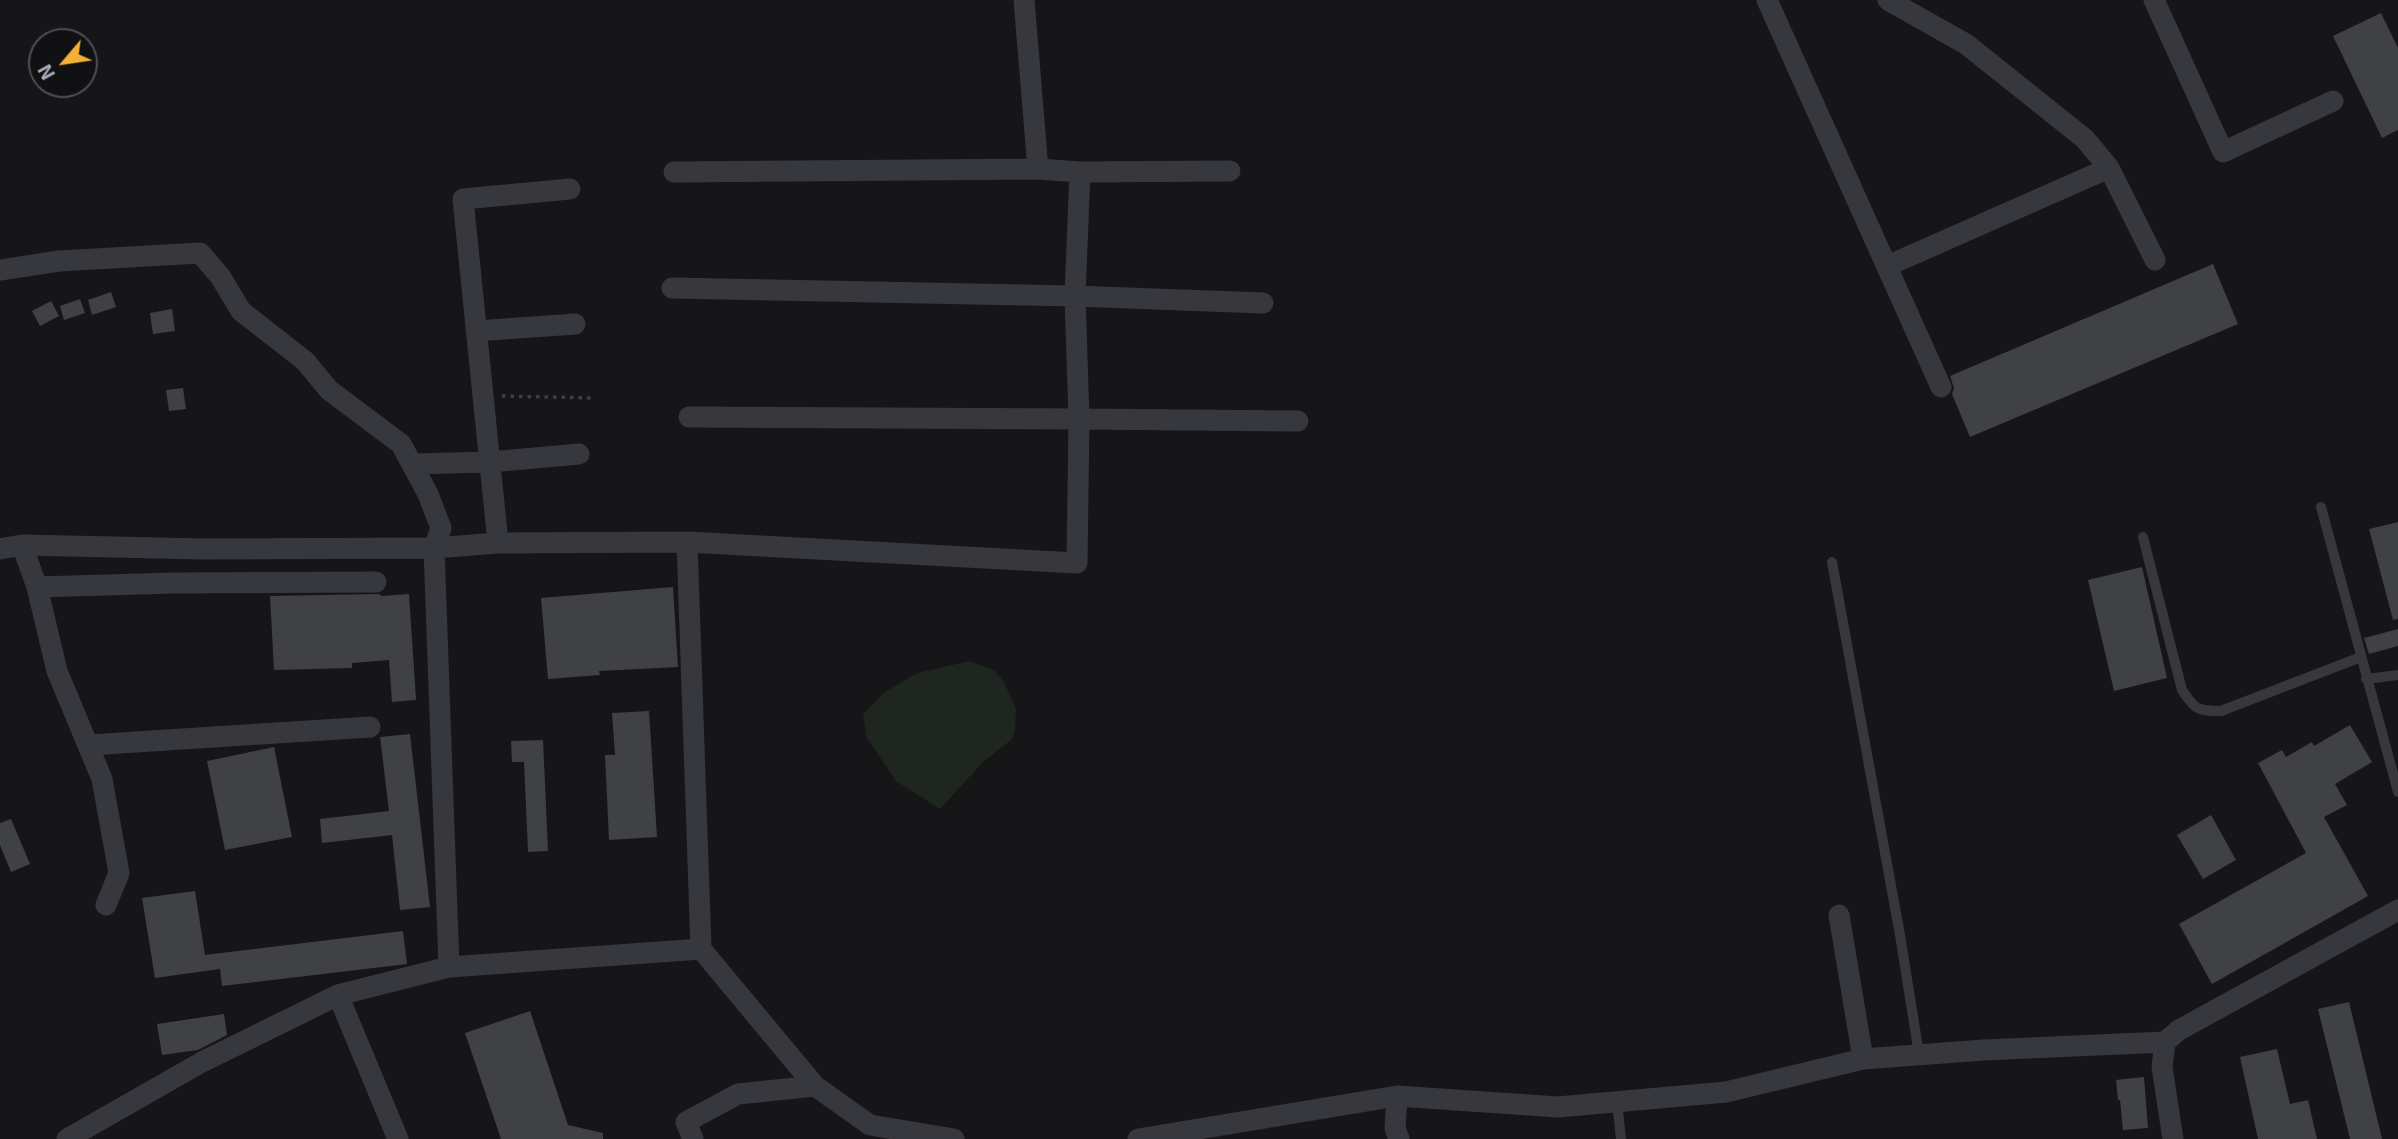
<!DOCTYPE html>
<style>
body{margin:0}
#map{position:relative;width:2398px;height:1139px;overflow:hidden;background:#161618;font-family:"Exo 2",sans-serif}
canvas{display:block}
.north{position:absolute;left:28px;top:28px;width:70px;height:70px;box-sizing:border-box;background:#111113;border:2px solid #4d4f55;border-radius:50%;rotate:241deg;font-size:19px;font-weight:700;line-height:28px;text-align:center;color:#a8adb8}
.north::after{content:'';display:block;margin:auto;width:24px;height:32px;background:#f2b134;clip-path:polygon(50% 0,100% 100%,50% 72%,0 100%)}
</style>
<div id="map">
<canvas width="2398" height="1139"></canvas>
<div class="north">N</div>
</div>
<script>
const ctx = document.querySelector('canvas').getContext('2d');
ctx.lineJoin = 'round';
function fillPath(path, color) {
  ctx.fillStyle = color;
  ctx.fill(path, 'evenodd');
}
function strokePath(path, color, width, dash) {
  ctx.strokeStyle = color;
  ctx.lineWidth = width;
  ctx.lineCap = dash ? 'butt' : 'round';
  ctx.setLineDash(dash || []);
  ctx.stroke(path);
}
const green = new Path2D(`
 M 970,661 L 995,671 L 1004,682 L 1016,709 L 1015,729 L 1012,739 L 984,761 L 940,809 L 896,781 L 867,738 L 863,715 L 882,694 L 917,673 Z`);
const building = new Path2D(`
 M 2381,13 L 2398,48 L 2398,130 L 2382,138 L 2333,36 Z
 M 2213,264 L 2238,324 L 1970,437 L 1952,394 L 1954,388 L 1950,376 Z
 M 111,292 L 116,307 L 92,315 L 88,300 Z
 M 80,299 L 85,313 L 64,320 L 60,306 Z
 M 51,301 L 59,316 L 40,326 L 32,311 Z
 M 172,309 L 175,331 L 153,334 L 150,313 Z
 M 183,388 L 186,409 L 169,411 L 166,390 Z
 M 2398,522 L 2398,619 L 2393,620 L 2369,529 Z
 M 2142,567 L 2167,678 L 2114,691 L 2088,580 Z
 M 673,587 L 678,667 L 599,671 L 600,675 L 548,679 L 541,598 Z
 M 380,594 L 381,596 L 409,594 L 416,700 L 392,702 L 389,660 L 352,663 L 352,668 L 274,670 L 270,596 Z
 M 2398,629 L 2398,646 L 2369,654 L 2364,638 Z
 M 649,711 L 657,837 L 609,840 L 605,755 L 615,755 L 612,713 Z
 M 2350,725 L 2372,762 L 2335,784 L 2347,805 L 2324,817 L 2368,896 L 2212,984 L 2179,924 L 2306,853 L 2258,763 L 2282,750 L 2286,757 L 2312,742 L 2314,746 Z
 M 410,734 L 430,907 L 400,910 L 392,835 L 322,843 L 320,819 L 389,811 L 380,737 Z
 M 543,740 L 548,851 L 528,852 L 524,762 L 512,762 L 511,741 Z
 M 274,747 L 292,837 L 225,850 L 207,761 Z
 M 2211,815 L 2236,860 L 2203,879 L 2177,835 Z
 M 11,819 L 30,864 L 11,872 L 0,845 L 0,823 Z
 M 195,891 L 205,955 L 403,931 L 407,964 L 222,986 L 220,969 L 155,978 L 142,898 Z
 M 2349,1002 L 2382,1139 L 2350,1139 L 2318,1009 Z
 M 530,1011 L 568,1125 L 603,1133 L 603,1139 L 501,1139 L 465,1033 Z
 M 224,1014 L 227,1035 L 198,1050 L 162,1055 L 157,1024 Z
 M 2277,1049 L 2290,1104 L 2308,1100 L 2317,1139 L 2258,1139 L 2240,1057 Z
 M 2144,1077 L 2148,1128 L 2123,1130 L 2120,1100 L 2118,1100 L 2116,1080 Z`);
const path = new Path2D(`
 M 502,396 L 594,398`);
const service = new Path2D(`
 M 2321,507 L 2398,792
 M 2143,537 L 2182,690 C 2195,710 2198,711 2221,711 L 2361,657
 M 1832,562 L 1900,935 L 1919,1054
 M 2366,679 L 2398,675
 M 1617,1102 L 1621,1139`);
const minor = new Path2D(`
 M 1024,0 L 1038,169 L 1080,172 L 1230,171
 M 1767,0 L 1941,387
 M 1888,0 L 1966,44 L 2085,139 L 2109,168 L 2155,260
 M 2154,0 L 2223,152 L 2333,101
 M 674,172 L 1038,169
 M 1887,266 L 2109,168
 M 0,270 L 59,261 L 200,253 L 220,276 L 241,311 L 305,361 L 329,390 L 401,444 L 428,494 L 441,528 L 434,548 L 449,967
 M 672,288 L 1075,296 L 1263,303
 M 476,331 L 575,324
 M 689,417 L 1079,419 L 1075,296 L 1080,172
 M 412,464 L 490,462 L 579,454
 M 687,542 L 1077,563 L 1079,419 L 1298,421
 M 498,543 L 463,199 L 570,189
 M 22,545 L 37,587 L 57,671 L 102,779 L 119,873 L 106,905
 M 0,549 L 22,545 L 204,549 L 434,548 L 498,543 L 687,542 L 701,949 L 815,1086 L 870,1125 L 954,1139
 M 37,587 L 174,583 L 376,582
 M 89,745 L 370,727
 M 1839,915 L 1863,1059
 M 338,995 L 398,1139
 M 1397,1096 L 1395,1128 L 1399,1139
 M 67,1139 L 202,1062 L 338,995 L 449,967 L 701,949
 M 693,1139 L 686,1122 L 738,1094 L 815,1086
 M 1138,1139 L 1397,1096 L 1558,1107 L 1726,1092 L 1863,1059 L 1984,1050 L 2165,1042
 M 2173,1139 L 2162,1067 L 2165,1042 L 2179,1030 L 2398,910`);
fillPath(green, '#1e261f');
fillPath(building, '#404145');
strokePath(path, '#3d3f44', 3.5, [3.5, 5]);
strokePath(service, '#37383d', 10);
strokePath(minor, '#37383d', 21);
</script>
